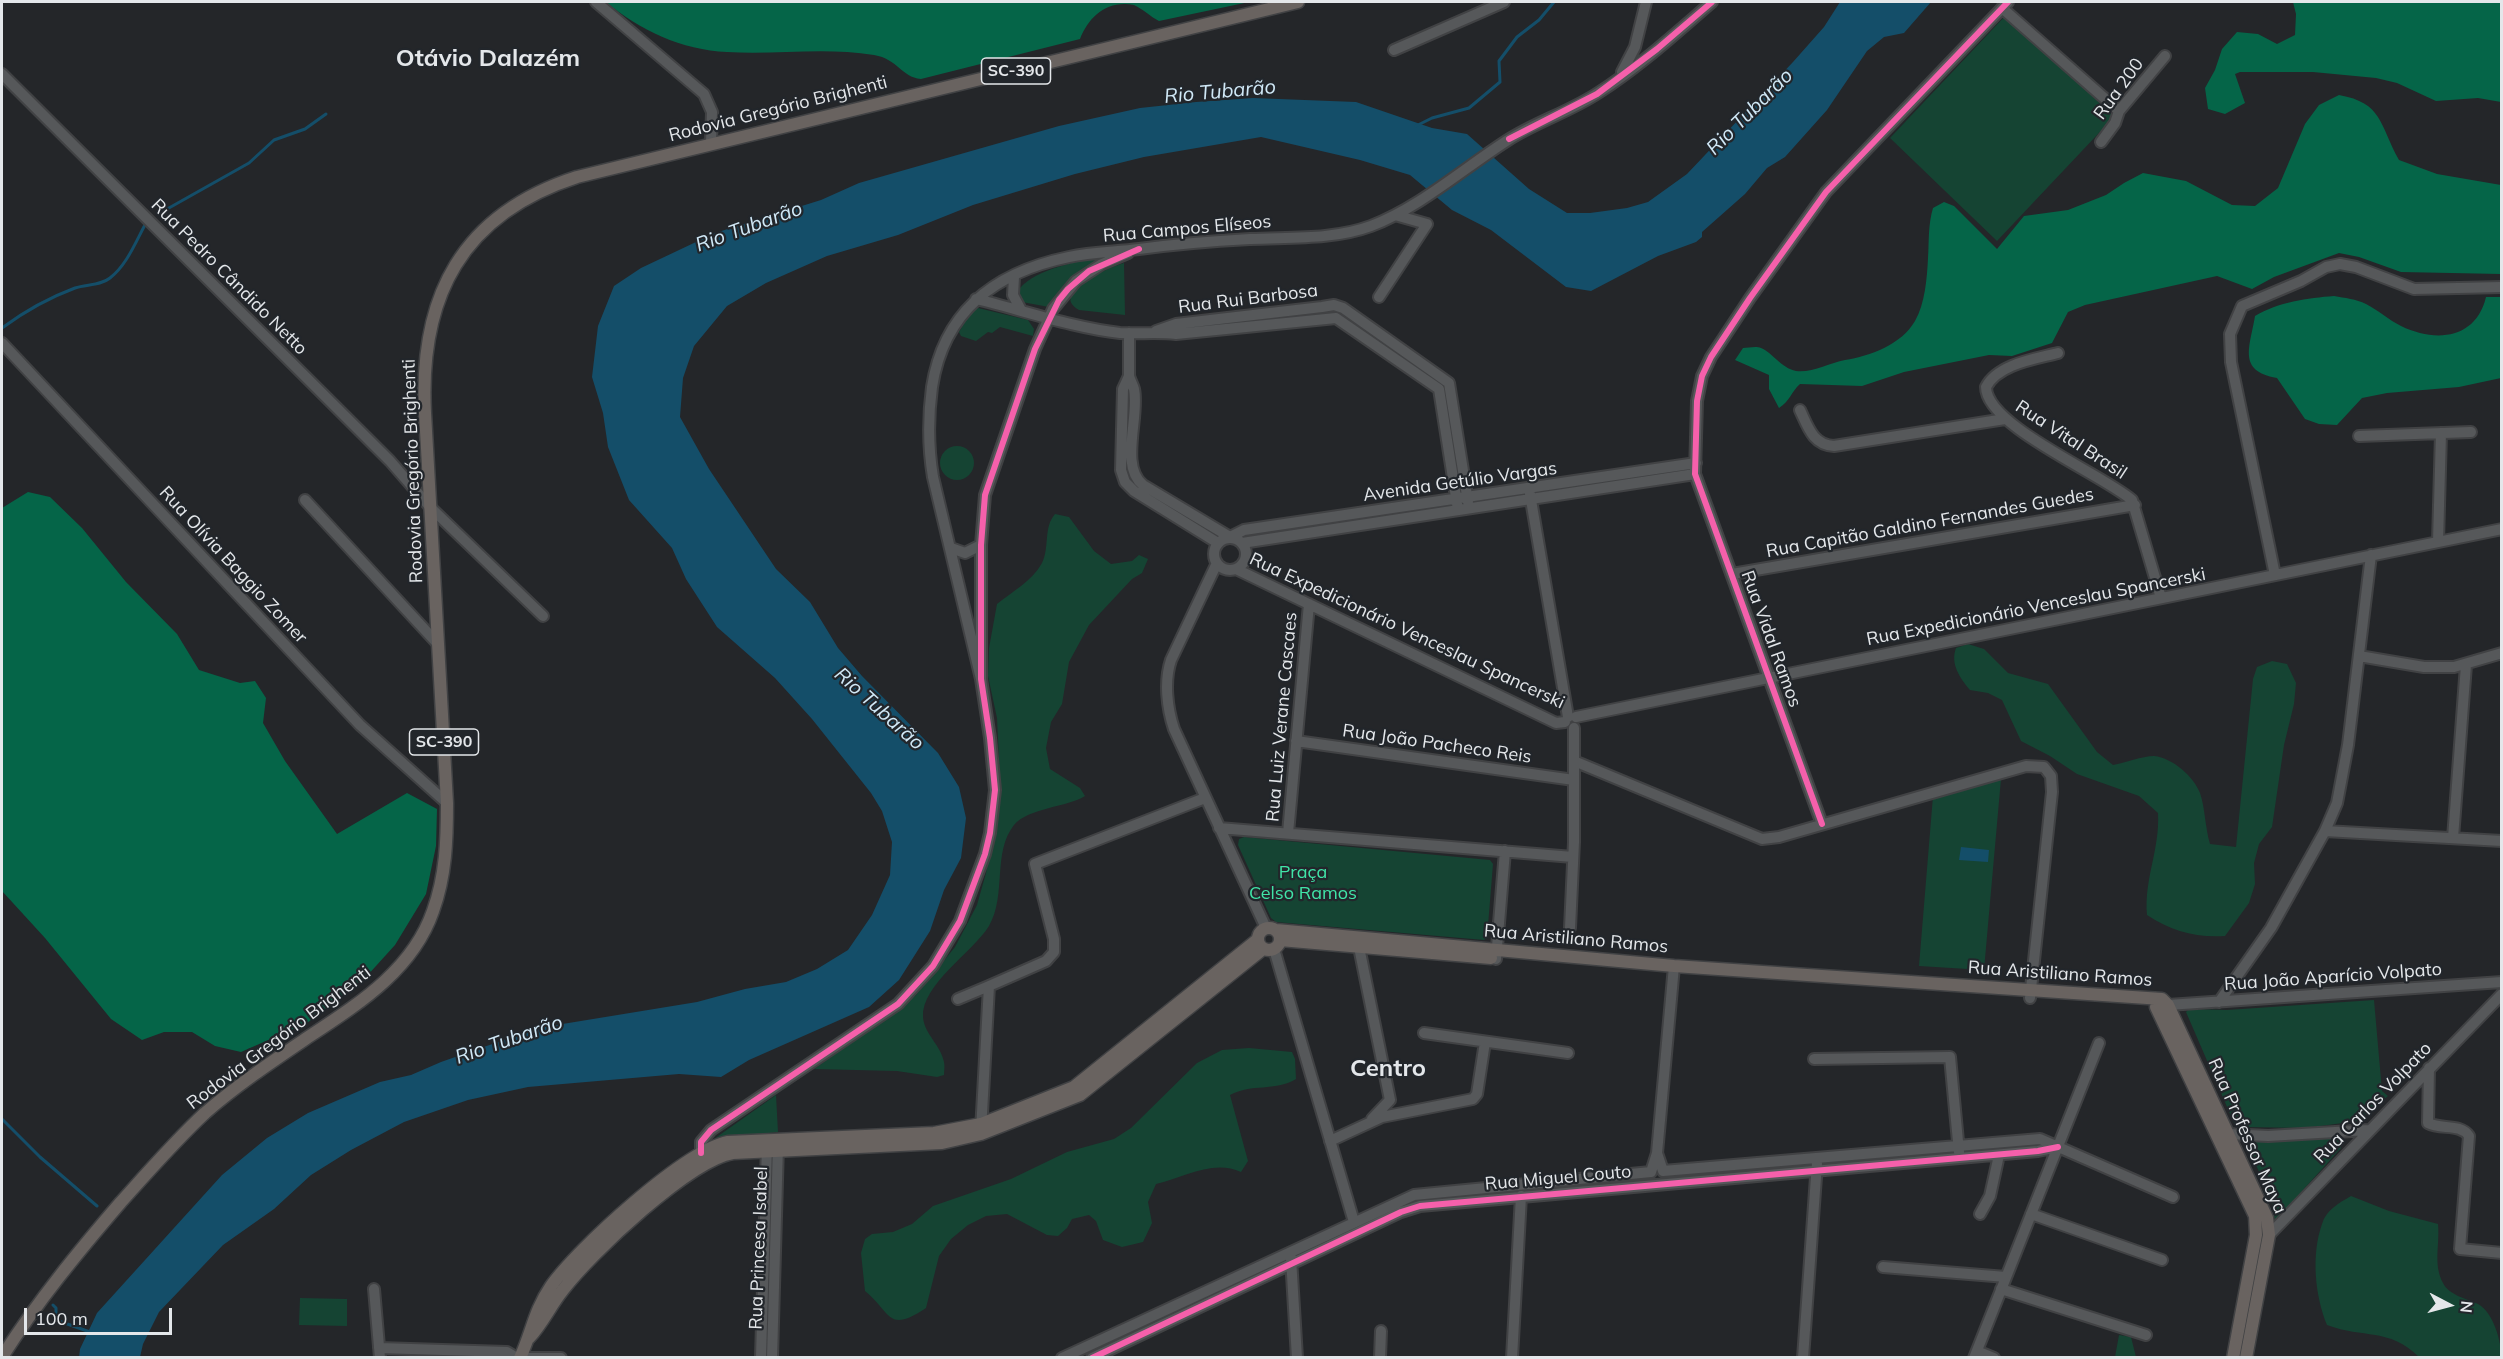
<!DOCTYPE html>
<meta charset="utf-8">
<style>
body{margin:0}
#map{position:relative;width:2503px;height:1359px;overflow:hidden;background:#242629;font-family:Mulish,sans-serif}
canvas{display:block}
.frame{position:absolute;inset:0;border:3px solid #e4e7ea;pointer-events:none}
.north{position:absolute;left:2419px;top:1275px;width:60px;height:60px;-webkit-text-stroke:4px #22262b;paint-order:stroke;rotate:96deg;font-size:16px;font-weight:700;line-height:24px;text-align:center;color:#e4e7ea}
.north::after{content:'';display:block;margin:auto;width:21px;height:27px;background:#e4e7ea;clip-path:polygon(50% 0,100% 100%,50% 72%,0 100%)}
.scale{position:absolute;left:24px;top:1308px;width:148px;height:27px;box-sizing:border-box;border:3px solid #e4e7ea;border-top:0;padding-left:8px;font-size:18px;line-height:21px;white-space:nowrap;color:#e4e7ea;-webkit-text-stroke:4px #22262b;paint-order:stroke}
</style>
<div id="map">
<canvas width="2503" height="1359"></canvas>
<div class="frame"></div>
<div class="north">N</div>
<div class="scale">100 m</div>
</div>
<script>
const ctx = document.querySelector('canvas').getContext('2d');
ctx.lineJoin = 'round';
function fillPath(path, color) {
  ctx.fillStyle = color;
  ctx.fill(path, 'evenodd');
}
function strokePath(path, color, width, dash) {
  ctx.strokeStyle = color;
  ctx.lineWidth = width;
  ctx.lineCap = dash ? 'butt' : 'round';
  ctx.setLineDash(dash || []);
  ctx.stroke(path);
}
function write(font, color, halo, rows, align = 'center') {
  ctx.font = font + ' Mulish,sans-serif';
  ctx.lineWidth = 4.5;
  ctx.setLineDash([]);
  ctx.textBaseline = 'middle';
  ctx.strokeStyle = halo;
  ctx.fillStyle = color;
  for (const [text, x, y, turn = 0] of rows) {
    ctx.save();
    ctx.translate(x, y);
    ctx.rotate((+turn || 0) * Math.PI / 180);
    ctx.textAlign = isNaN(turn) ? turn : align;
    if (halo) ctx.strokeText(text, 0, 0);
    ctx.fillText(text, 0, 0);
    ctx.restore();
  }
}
const green = new Path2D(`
 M 2007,14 L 2114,117 L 1997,241 L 1890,138 Z
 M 1103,258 C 1079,269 1064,285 1049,307 L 1022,302 L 1019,295 L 1020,288 C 1037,269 1079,260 1103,258 Z
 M 1124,263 L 1125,315 L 1079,310 C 1048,292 1111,267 1124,263 Z
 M 978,308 L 1028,320 L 1034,329 L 1033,336 L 1000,327 L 992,333 L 988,332 L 976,341 L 961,336 L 959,332 L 972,310 Z
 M940 463a17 17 0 1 1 34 0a17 17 0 1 1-34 0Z
 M 1055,514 L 1069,517 L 1094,551 L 1111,564 L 1132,561 L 1139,555 L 1148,559 L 1142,573 L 1132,579 L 1089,625 L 1069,662 L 1062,704 L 1051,722 L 1046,748 L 1050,769 L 1080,788 L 1085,796 C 1068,807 1028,808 1014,825 C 992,853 1007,895 989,926 C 973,952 921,985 923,1017 C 924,1034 941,1045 944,1062 C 945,1066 944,1071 944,1075 L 937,1077 L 897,1071 L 814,1069 L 887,1018 L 916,995 L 955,947 L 977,905 L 986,873 L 1000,782 L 997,718 L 988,676 L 989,648 L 997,604 C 1013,591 1032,581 1042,563 C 1050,547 1043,528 1055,514 Z
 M 1968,644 L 1984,649 L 2008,673 L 2048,684 L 2097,752 L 2113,765 C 2125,763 2142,756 2154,756 C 2173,758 2194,777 2200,793 C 2205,807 2205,827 2210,844 L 2236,847 L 2253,679 L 2257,667 L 2272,661 L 2287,664 L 2296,683 L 2294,704 L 2284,745 L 2272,827 L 2259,844 L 2254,863 L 2255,884 L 2249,903 L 2225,936 C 2196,938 2171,931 2147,915 C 2144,878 2160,850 2158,813 L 2139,796 L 2077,774 L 2050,756 L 2021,741 L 2002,700 L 1988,693 L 1970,690 C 1960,678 1950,664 1956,648 Z
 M 2001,779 L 1984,970 L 1919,966 L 1933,796 Z
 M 1244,837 L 1490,860 L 1493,864 L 1487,938 L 1484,940 L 1276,922 L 1271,918 L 1238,845 L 1239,839 Z
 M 2374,1000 L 2382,1091 L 2388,1096 L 2358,1121 L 2305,1128 L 2242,1127 L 2234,1123 L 2186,1012 L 2189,1009 L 2227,1010 Z
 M 1249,1048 L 1292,1052 L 1295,1059 L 1296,1079 C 1274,1092 1252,1083 1230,1095 L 1248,1161 L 1241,1172 C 1213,1159 1183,1178 1156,1184 L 1148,1202 L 1152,1223 L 1143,1242 L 1122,1247 L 1103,1240 L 1096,1221 L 1089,1215 L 1072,1219 L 1067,1228 L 1058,1236 L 1047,1235 L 1007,1214 L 986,1216 L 968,1225 L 951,1239 L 939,1256 L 926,1308 C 887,1334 892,1313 865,1291 L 861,1253 L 865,1239 L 872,1234 L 893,1232 L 912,1224 L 933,1206 L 1011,1179 L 1067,1152 L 1114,1139 L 1131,1128 L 1197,1063 L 1222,1050 Z
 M 776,1095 L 778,1132 L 714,1139 Z
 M 2336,1136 L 2341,1139 L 2341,1148 L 2275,1221 L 2271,1197 L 2247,1146 L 2246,1140 L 2285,1141 Z
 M 2351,1196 L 2389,1211 L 2438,1224 C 2440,1245 2433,1264 2443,1283 C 2449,1295 2467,1299 2478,1304 C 2493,1312 2502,1342 2501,1357 L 2419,1357 C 2388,1327 2364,1339 2327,1325 C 2315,1296 2311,1255 2322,1224 C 2326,1210 2339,1203 2351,1196 Z
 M 300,1298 L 347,1299 L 347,1326 L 299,1325 Z
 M 2119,1335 L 2131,1337 L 2136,1357 L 2115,1357 Z`);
const forest = new Path2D(`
 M 606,2 L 1249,2 L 1159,21 C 1151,17 1143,9 1134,5 C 1106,0 1089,17 1080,39 L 921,79 C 901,77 898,59 874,55 C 824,47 776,55 727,52 C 682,50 639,30 606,2 Z
 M 2293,2 L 2501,2 L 2501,102 L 2478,98 L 2436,101 L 2397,83 L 2376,78 L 2313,72 L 2240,72 L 2235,74 L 2245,103 L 2225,114 L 2208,109 L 2205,88 L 2215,70 L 2222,49 L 2237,32 L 2258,34 L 2277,44 L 2295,35 L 2296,14 Z
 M 2339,95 C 2383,103 2379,124 2399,160 L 2437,174 L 2501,185 L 2501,274 L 2401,272 L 2359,257 L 2339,253 L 2274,277 L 2252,289 L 2217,276 L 2085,305 L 2068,312 L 2052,343 L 2012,356 L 1989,355 L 1904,372 L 1862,386 L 1800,384 C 1791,392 1790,401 1779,408 L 1769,389 L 1769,375 L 1735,360 L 1743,348 C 1748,348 1756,346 1761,348 C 1773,353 1781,368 1796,371 C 1812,373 1829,363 1845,360 C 1870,356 1901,345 1915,321 C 1925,304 1927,278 1928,258 C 1929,241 1928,225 1933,208 L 1944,202 L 1954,206 L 1997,249 L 2024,216 L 2068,210 L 2106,195 L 2124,183 L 2143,173 L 2186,181 L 2232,205 L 2255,206 L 2278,188 L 2305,124 L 2319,105 Z
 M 2334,296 C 2345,298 2356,299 2366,304 C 2378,310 2389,320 2401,326 C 2436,343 2476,339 2486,297 L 2501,297 L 2501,378 L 2459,387 L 2387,393 L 2362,398 L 2337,425 L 2319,424 L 2305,419 L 2277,378 C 2237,371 2250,347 2255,316 C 2278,302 2308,298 2334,296 Z
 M 28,492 L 50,497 L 82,528 L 126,582 L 177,634 L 199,670 L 240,683 L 255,681 L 266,698 L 263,723 L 285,761 L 337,834 L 407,793 L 437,809 L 436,846 L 426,894 L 395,945 L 366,977 L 307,1023 L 241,1052 L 215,1046 L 192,1032 L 164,1032 L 142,1040 L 111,1019 L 45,938 L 2,891 L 2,508 Z`);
const water = new Path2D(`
 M 1840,2 L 1931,2 L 1904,33 L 1884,37 L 1867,51 L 1827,110 L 1785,157 L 1767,168 L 1745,194 L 1702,232 L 1702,237 L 1696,242 L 1658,256 L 1591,291 L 1566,287 L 1491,230 L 1452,210 L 1410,175 L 1360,160 L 1261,137 L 1144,157 L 1075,174 L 973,205 L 898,235 L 827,256 L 766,283 L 727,306 L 694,346 L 683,378 L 680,417 L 709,469 L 776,569 L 810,602 L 838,648 L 862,676 L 938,753 L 959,787 L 966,818 L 961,858 L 944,890 L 930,931 L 899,980 L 869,1007 L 749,1060 L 721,1077 L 679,1074 L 528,1087 L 468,1100 L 404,1122 L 351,1150 L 311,1175 L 274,1209 L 223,1245 L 159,1312 L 143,1344 L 140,1357 L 79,1358 L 80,1349 L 97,1313 L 222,1175 L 267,1138 L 308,1113 L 380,1082 L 411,1075 L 441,1062 L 538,1028 L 697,1002 L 745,989 L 786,982 L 817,969 L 848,950 L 872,915 L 890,875 L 892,842 L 882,811 L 871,793 L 812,719 L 775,678 L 717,627 L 686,579 L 672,548 L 629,500 L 608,447 L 603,413 L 592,377 L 598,326 L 614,286 L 641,268 L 715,233 L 821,200 L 859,183 L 1059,126 L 1140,108 L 1196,102 L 1253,98 L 1356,102 L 1432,128 L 1467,134 L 1529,189 L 1567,213 L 1590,213 L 1627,208 L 1648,202 L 1687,174 L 1793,62 L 1824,27 Z
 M 1961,847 L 1989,850 L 1988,862 L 1959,860 Z`);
const stream = new Path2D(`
 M 1416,126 L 1432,118 L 1469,108 L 1500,82 L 1499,61 L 1517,37 L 1539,20 L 1554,2
 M 160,213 L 249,163 L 274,140 L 305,129 L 326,114
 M 2,328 C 25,311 48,298 75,288 C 86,284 100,286 110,278 C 127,265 136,241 146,223
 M 2,1119 L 40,1157 L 97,1206
 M 53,1305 L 56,1308 L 56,1320 L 90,1332`);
const minor = new Path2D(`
 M 596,2 L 704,94 L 712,112 L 711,143
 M 2002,8 L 2119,111
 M 1394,50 L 1504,2
 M 1622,72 L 1635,47 L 1646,2
 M 2,74 L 390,461 L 430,507 L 543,616
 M 2101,142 L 2115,123 L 2119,111 L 2165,56
 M 1014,277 L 1013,295 L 1021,310
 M 1379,297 L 1427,224 L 1395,215
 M 976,299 C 1022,310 1074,328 1120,333 C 1139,334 1157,332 1176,334 L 1336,318 L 1439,389 L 1458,510
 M 1156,331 L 1176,324 L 1322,307 L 1334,305 L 1343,308 L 1449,383 L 1468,502
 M 1129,333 L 1129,376 L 1123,389 L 1121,470 L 1125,482 L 1134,491 L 1218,543
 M 2,343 L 360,725 L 447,803
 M 2058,353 C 2035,359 1998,364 1986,387 C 1986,426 2102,474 2132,500 L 2161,598
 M 1129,376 C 1130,380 1133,385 1134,389 C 1140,416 1119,466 1143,485 L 1230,537 L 1244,530 L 1696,463
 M 1800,410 C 1808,427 1813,445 1834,446 L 2005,419
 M 2359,436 L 2471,432
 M 1530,494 L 1568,717
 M 305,500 L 438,644
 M1214 554a16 16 0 1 1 32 0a16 16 0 1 1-32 0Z
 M 2438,542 L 2441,433
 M 1242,543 L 1695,474
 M 951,548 L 965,553 L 981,545
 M 1217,563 L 1171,660 C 1164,681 1167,708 1174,729 L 1266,928
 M 1236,569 L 1556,723 L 1565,722
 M 1732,574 L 2135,505
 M 2275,575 L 2231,362 L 2230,334 L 2242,306 L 2301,281 L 2326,267 L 2340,264 L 2356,267 L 2414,289 L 2502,287
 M 2359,656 L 2424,667 L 2454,667 L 2502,653
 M 981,679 L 933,477 C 928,447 928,417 932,387 C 944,310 996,272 1069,257 C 1092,252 1116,252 1139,249 C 1176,244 1213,241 1250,239 C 1290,237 1333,240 1371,226 C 1419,208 1464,168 1508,140 C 1536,122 1569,112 1598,93 C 1639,67 1676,33 1712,2
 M 1576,717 L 2502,529
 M 1296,741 L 1574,780
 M 1574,761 L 1762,839 L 1779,837 L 2026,766 L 2044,767 L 2051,776 L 2052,792 L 2030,998
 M 1822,824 L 1695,474 L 1697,401 L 1702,376 L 1711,357 L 1750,298 L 1826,192 L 2008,2
 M 1219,828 L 1573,857
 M 2325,831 L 2502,841
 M 1288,833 L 1309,604
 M 2453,838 L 2466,665
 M 1570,928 L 1574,842 L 1574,728
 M 1359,947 L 1390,1100 L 1372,1119
 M 1274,949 L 1354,1222
 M 1496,959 L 1505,851
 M 958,999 L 989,986
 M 2219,1002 L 2271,928 L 2325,831 L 2337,803 L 2348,745 L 2371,555
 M 2168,1005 L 2502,982
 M 1424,1033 L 1568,1053
 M 1814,1059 L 1950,1057 L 1959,1152
 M 2429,1068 L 2428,1123 C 2441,1130 2460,1123 2469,1136 L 2460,1249 L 2502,1253
 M 981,1131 L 989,986 L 1046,961 L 1054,952 L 1054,939 L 1035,864 L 1205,798
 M 2228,1134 L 2268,1136 L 2369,1130
 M 1330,1141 L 1382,1117 L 1473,1099 L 1477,1094 L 1485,1042
 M 701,1153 L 701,1142 L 711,1130 L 898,1004 L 933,966 L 960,921 L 985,854 L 990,833 L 995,790 L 990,738 L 981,679 L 981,545 L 985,495 L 1035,349 L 1053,309 L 1076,281 L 1102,264 L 1128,253
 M 1657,1153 L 1663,1171 L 2040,1139 L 2173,1197
 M 1980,1214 L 1990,1196 L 1999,1155
 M 2031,1214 L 2162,1260
 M 2269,1235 L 2502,994
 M 1291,1258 L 1297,1358
 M 1883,1267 L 2006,1277
 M 374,1289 L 380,1358
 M 2001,1289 L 2146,1335
 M 379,1348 L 507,1352 L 517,1358
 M 1977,1351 L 1994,1358
 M 527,1358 L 561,1358
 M 761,1358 L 767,1144
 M 772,1358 L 778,1145
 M 1062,1358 L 1414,1195 L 1651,1172 L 1657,1153 L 1674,966
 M 1092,1358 L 1401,1212 L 1420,1206 L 2038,1151 L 2058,1147
 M 1380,1358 L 1381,1331
 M 1512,1358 L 1521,1196
 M 1803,1358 L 1817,1163
 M 1974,1358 L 2099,1043`);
const major = new Path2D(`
 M1258 939a11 11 0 1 1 22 0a11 11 0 1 1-22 0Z
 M 1276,930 L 1674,966 L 2162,999 L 2168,1005 L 2267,1218 L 2269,1235 L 2246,1358
 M 1280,940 L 1491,958
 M 2156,1007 L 2255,1216 L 2256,1235 L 2233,1358
 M 529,1338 C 543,1323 550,1306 563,1290 C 591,1253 690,1160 733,1153 L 942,1143 L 981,1134 L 1080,1095 L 1263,949
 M 2,1357 C 37,1302 78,1252 121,1202 C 148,1172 175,1141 205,1113 C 236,1086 270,1063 304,1040 C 355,1006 412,972 433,911 C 446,875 447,840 447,803 L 425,413 C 419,296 462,214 577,177 L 1298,2
 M 520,1358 C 532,1332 534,1311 551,1286 C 578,1248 684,1151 728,1142 L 934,1133 L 981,1124 L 1074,1087 L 1257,940`);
const cycleway = new Path2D(`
 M 1509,139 L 1597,94 L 1657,49 L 1712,2
 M 1822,824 L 1695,474 L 1697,401 L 1702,376 L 1711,357 L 1750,298 L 1826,192 L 2008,2
 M 701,1153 L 701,1142 L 711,1130 L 898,1004 L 933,966 L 960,921 L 985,854 L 990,833 L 995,790 L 990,738 L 981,679 L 981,545 L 985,495 L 1035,349 L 1059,300 L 1068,289 L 1089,271 L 1139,249
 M 1092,1358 L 1401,1212 L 1420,1206 L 2038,1151 L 2058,1147`);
const shields = [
 [1016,71,69],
 [444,742,69]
];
const shieldNames = [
 ["SC-390",1016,71],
 ["SC-390",444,742]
];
const streetNames = [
 ["Rua 200",2119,89,-54],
 ["Rodovia Gregório Brighenti",778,109,-14],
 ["Rua Campos Elíseos",1187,229,-5],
 ["Rua Pedro Cândido Netto",229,277,45],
 ["Rua Rui Barbosa",1248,299,-7],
 ["Rua Vital Brasil",2071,440,33],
 ["Rodovia Gregório Brighenti",413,471,-92],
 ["Avenida Getúlio Vargas",1460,482,-8],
 ["Rua Capitão Galdino Fernandes Guedes",1930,523,-10],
 ["Rua Olívia Baggio Zomer",233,565,47],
 ["Rua Expedicionário Venceslau Spancerski",2036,607,-11],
 ["Rua Expedicionário Venceslau Spancerski",1407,631,25],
 ["Rua Vidal Ramos",1771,639,70],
 ["Rua Luiz Verane Cascaes",1282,717,-85],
 ["Rua João Pacheco Reis",1437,744,8],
 ["Rua Aristiliano Ramos",1576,939,5],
 ["Rua Aristiliano Ramos",2060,974,4],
 ["Rua João Aparício Volpato",2333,977,-4],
 ["Rodovia Gregório Brighenti",279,1038,-37],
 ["Rua Carlos Volpato",2373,1103,-46],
 ["Rua Professor Maya",2247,1136,66],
 ["Rua Miguel Couto",1558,1178,-5],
 ["Rua Princesa Isabel",759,1248,-88]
];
const parkNames = [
 ["Praça",1303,873],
 ["Celso Ramos",1303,894]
];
const waterNames = [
 ["Rio Tubarão",1220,92,-5],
 ["Rio Tubarão",1750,112,-45],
 ["Rio Tubarão",749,227,-20],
 ["Rio Tubarão",879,709,42],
 ["Rio Tubarão",509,1040,-19]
];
const districtNames = [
 ["Otávio Dalazém",488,59],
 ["Centro",1388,1069]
];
fillPath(green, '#154433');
fillPath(forest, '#056548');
fillPath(water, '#144e69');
strokePath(stream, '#144e69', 3);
strokePath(minor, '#414244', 14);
strokePath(major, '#414244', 15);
strokePath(minor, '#56585a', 10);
strokePath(major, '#696360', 12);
strokePath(cycleway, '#f560ab', 6);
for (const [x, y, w] of shields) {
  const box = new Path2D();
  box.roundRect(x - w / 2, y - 13, w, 26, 4.5);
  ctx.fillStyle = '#22262b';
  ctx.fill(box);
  strokePath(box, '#e4e7ea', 1.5);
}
write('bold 16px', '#e4e7ea', null, shieldNames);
write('18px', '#e4e7ea', '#22262b', streetNames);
write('18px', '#40e4a7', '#22262b', parkNames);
write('italic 20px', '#d1e9f7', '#22262b', waterNames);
write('bold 24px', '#e4e7ea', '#22262b', districtNames);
</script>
